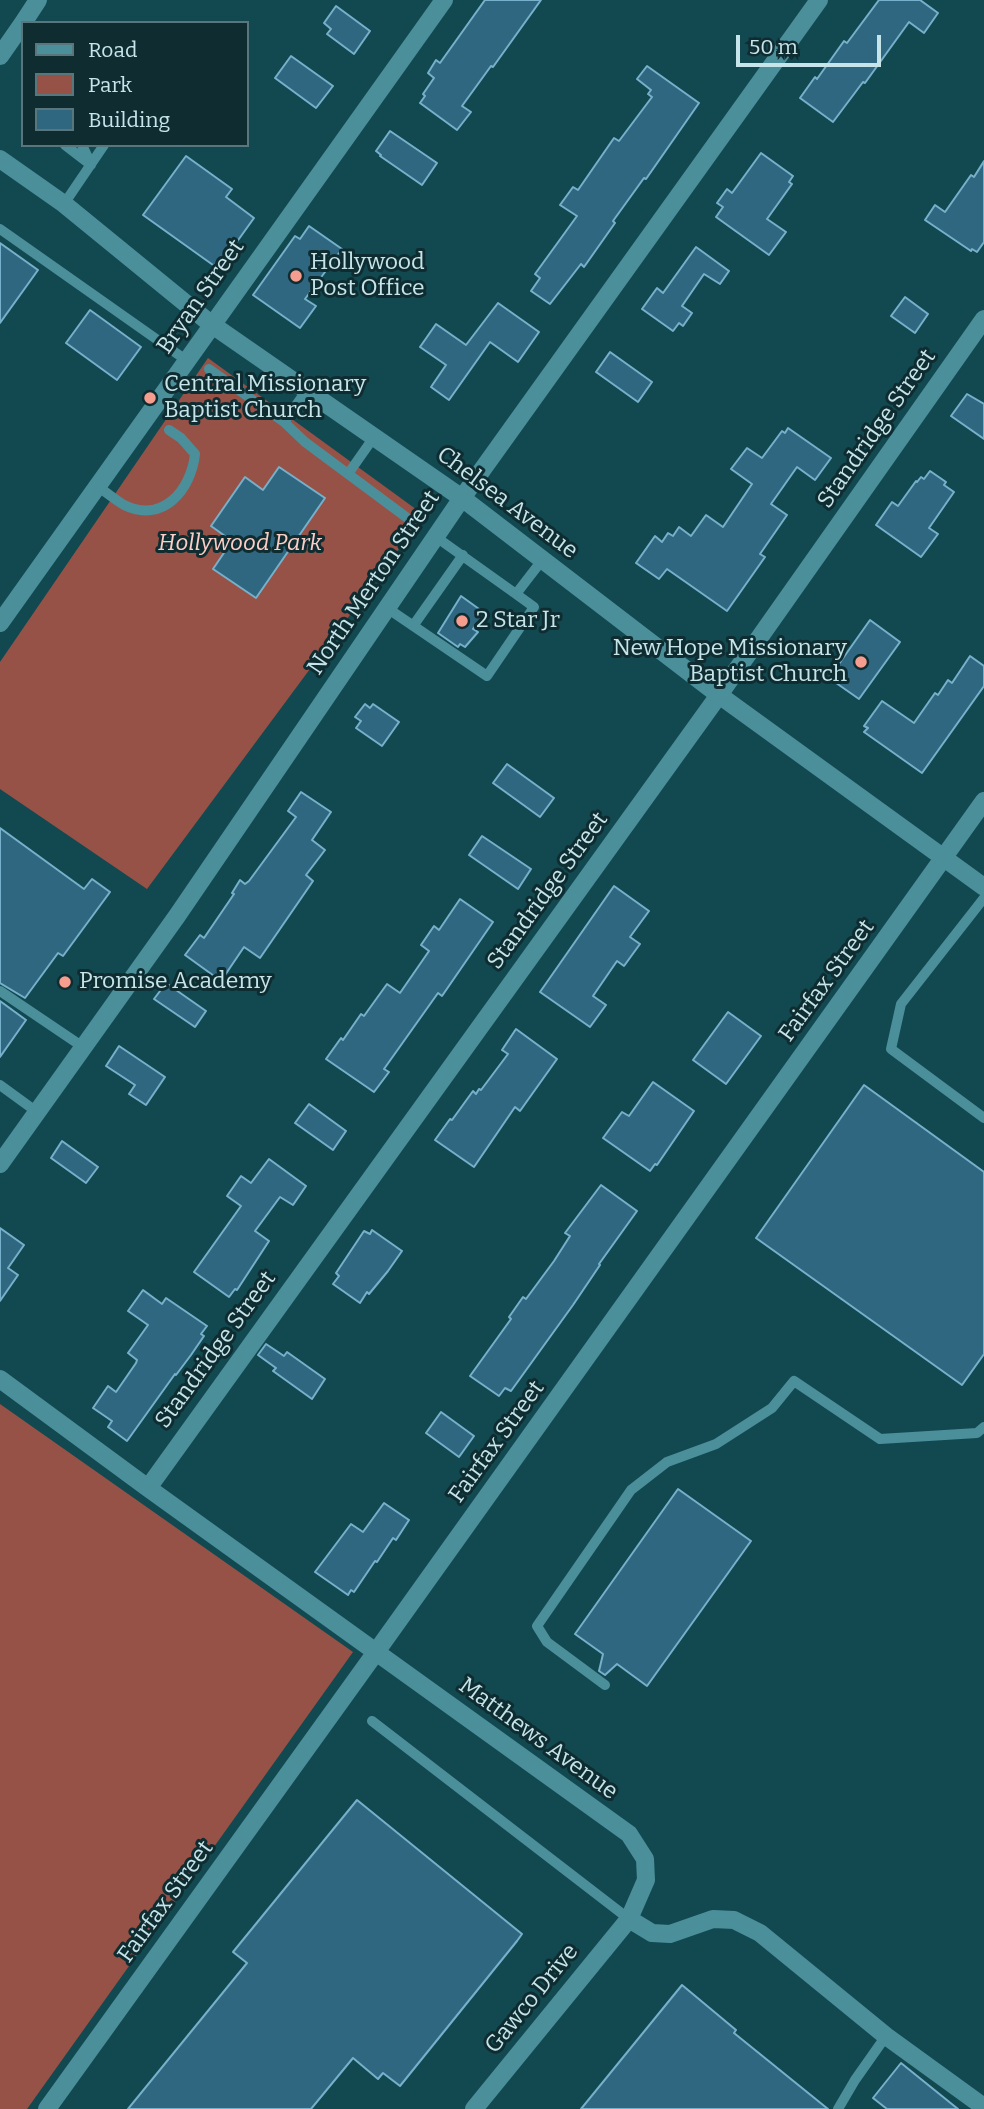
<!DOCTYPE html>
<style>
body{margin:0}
#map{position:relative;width:984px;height:2109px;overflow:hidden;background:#124951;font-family:Bitter,serif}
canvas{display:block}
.legend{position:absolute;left:21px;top:21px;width:228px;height:126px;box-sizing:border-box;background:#0f2c31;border:2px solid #58767b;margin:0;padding:9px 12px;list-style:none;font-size:21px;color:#c5e5eb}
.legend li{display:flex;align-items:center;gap:14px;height:35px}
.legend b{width:35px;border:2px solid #58767b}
.scale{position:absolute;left:736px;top:35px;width:145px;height:32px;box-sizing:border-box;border:4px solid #c5e5eb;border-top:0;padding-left:9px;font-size:21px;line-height:24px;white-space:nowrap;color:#c5e5eb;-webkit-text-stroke:5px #0f2c31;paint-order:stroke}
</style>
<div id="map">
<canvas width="984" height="2109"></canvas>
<ul class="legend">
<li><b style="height:9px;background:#4b8f9b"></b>Road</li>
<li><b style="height:19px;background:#975247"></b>Park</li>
<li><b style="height:19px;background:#306780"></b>Building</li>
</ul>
<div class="scale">50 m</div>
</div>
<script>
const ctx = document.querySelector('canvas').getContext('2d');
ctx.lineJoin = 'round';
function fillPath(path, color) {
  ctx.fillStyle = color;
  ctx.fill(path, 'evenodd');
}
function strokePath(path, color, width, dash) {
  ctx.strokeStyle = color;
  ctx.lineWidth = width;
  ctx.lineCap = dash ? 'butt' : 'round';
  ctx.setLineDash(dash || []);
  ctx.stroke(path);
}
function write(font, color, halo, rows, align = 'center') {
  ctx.font = font + ' Bitter,serif';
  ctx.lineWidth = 6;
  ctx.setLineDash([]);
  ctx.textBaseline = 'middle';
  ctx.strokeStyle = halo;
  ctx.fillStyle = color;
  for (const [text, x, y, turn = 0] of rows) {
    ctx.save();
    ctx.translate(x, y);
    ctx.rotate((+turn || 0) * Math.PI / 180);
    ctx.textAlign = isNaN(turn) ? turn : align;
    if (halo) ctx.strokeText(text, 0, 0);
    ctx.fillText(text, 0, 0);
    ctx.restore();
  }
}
const green = new Path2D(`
 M 208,358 L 424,515 L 147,889 L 0,789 L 0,662 Z
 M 0,1404 L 353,1652 L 27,2109 L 0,2109 Z`);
const building = new Path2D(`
 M 485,0 L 541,0 L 493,67 L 491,66 L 462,106 L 471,112 L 457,130 L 420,103 L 425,96 L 423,94 L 434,78 L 428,73 L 436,60 L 440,63 Z
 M 879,0 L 920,0 L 938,13 L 924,33 L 909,22 L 865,83 L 863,82 L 833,122 L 800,98 L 815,77 L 817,79 L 844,41 L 847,43 Z
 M 336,6 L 370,31 L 354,54 L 327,34 L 331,29 L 324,23 Z
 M 291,56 L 333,86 L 316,108 L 275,78 Z
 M 647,66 L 699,103 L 646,179 L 644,178 L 613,221 L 615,223 L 584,267 L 581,264 L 550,304 L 531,291 L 540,278 L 535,274 L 577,216 L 560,205 L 573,187 L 578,190 L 614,138 L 619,141 L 652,97 L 648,94 L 651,90 L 637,79 Z
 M 390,131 L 437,163 L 422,185 L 380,156 L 381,155 L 376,151 Z
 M 761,153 L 793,176 L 789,182 L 792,184 L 767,219 L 786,232 L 769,255 L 716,217 L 723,207 L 717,203 L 727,189 L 732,193 Z
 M 186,156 L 232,189 L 226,197 L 254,218 L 221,264 L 213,265 L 143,215 Z
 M 984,161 L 984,242 L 977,252 L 972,249 L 971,251 L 925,220 L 935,205 L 945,212 L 971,175 L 974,177 Z
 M 309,226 L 342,249 L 305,299 L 316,306 L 300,328 L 253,295 L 295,236 L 300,239 Z
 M 0,243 L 38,270 L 0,323 Z
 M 696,247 L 729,271 L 720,284 L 704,274 L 682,306 L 692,313 L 683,326 L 679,323 L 673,331 L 642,309 L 657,288 L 663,293 Z
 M 905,297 L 928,314 L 915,333 L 891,316 Z
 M 498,303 L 539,332 L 518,362 L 490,342 L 449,400 L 431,387 L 446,365 L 420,347 L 436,324 L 466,345 Z
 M 90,310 L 141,347 L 117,380 L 66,343 Z
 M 610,352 L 652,382 L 638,402 L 596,372 Z
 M 967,394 L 984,404 L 984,439 L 951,416 Z
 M 788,428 L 831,458 L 815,480 L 797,467 L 771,504 L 787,515 L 760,554 L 765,557 L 727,611 L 667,569 L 659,579 L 636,563 L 655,536 L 662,542 L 668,533 L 673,536 L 679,527 L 691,536 L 706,515 L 723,527 L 752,484 L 731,469 L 747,448 L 762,458 L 782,431 L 785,433 Z
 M 279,467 L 325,498 L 256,598 L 213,569 L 232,541 L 211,526 L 245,477 L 263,490 Z
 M 930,471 L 946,482 L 944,485 L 954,492 L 929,528 L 938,534 L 921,557 L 876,525 L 892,502 L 898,506 L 916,481 L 917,482 L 921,477 L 924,479 Z
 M 461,596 L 486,614 L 473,629 L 478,632 L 465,647 L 460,644 L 458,647 L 438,633 Z
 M 870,620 L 900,642 L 859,699 L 829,678 Z
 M 970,656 L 984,666 L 984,686 L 922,773 L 864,732 L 868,728 L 864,726 L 882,701 L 914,723 L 935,693 L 938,695 L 948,680 L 952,683 Z
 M 365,704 L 370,708 L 373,704 L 399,722 L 382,746 L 356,728 L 361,721 L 355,717 Z
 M 507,764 L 554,798 L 540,817 L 493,783 Z
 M 301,792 L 331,812 L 312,840 L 325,850 L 306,875 L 313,881 L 260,958 L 244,947 L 221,981 L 185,955 L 200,935 L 204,938 L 234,894 L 232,893 L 240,880 L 245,884 L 249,881 L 296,817 L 288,811 Z
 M 0,828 L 84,889 L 92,879 L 110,892 L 63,956 L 58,953 L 25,998 L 0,983 Z
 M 482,836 L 531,869 L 518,889 L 469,855 Z
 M 614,886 L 649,911 L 630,937 L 640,944 L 624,966 L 617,961 L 593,996 L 606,1005 L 590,1027 L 540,992 Z
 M 460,899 L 493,922 L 442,996 L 438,993 L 384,1069 L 389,1072 L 374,1092 L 326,1059 L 341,1038 L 343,1040 L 361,1014 L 364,1016 L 387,984 L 400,993 L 429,951 L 421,945 L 434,926 L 439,930 Z
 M 166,983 L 206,1011 L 195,1027 L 154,999 Z
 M 0,1001 L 26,1020 L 0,1057 Z
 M 728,1012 L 761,1036 L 726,1084 L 693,1060 Z
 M 516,1029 L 557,1059 L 520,1111 L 515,1107 L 474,1167 L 435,1140 L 450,1119 L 452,1120 L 473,1091 L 476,1094 L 479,1089 L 481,1090 L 508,1054 L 502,1050 Z
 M 119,1046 L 165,1077 L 146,1105 L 129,1094 L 135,1085 L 106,1066 Z
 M 653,1082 L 694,1111 L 657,1165 L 655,1164 L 650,1171 L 603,1138 L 622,1112 L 629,1116 Z
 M 864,1085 L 984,1172 L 984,1354 L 962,1385 L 756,1238 Z
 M 309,1104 L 346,1131 L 333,1150 L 295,1123 Z
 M 62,1141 L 98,1167 L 86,1183 L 51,1158 Z
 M 269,1159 L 306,1186 L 293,1205 L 280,1197 L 255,1231 L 269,1241 L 237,1290 L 235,1289 L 229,1297 L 194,1272 L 241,1206 L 227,1196 L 241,1176 L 251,1183 Z
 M 601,1185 L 637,1211 L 599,1264 L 600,1265 L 573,1305 L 511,1391 L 505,1388 L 499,1396 L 470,1376 L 511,1319 L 509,1317 L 523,1297 L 526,1299 L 554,1261 L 570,1236 L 565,1233 Z
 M 0,1228 L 24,1245 L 8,1268 L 18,1275 L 0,1301 Z
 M 372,1230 L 402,1251 L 388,1271 L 369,1294 L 367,1292 L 360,1303 L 333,1284 L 339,1276 L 336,1273 L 364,1231 L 370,1234 Z
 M 143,1290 L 162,1304 L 166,1298 L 207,1326 L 201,1334 L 204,1336 L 191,1355 L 176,1375 L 175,1374 L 127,1441 L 108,1427 L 112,1421 L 93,1408 L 108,1386 L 116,1392 L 136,1363 L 137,1360 L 128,1353 L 148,1325 L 128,1311 Z
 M 266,1344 L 284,1356 L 287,1352 L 325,1379 L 312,1399 L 273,1371 L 276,1368 L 258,1355 Z
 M 441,1412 L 474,1436 L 459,1457 L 426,1433 Z
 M 678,1489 L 751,1541 L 647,1686 L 617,1664 L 605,1675 L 599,1671 L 603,1654 L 575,1634 Z
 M 384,1503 L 409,1520 L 396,1540 L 393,1538 L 377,1562 L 375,1561 L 354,1592 L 351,1590 L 348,1595 L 315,1572 L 351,1524 L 363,1532 Z
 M 357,1800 L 522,1934 L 517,1941 L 400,2086 L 383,2073 L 378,2079 L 353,2058 L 311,2109 L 128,2109 L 247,1963 L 233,1952 Z
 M 682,1985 L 736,2030 L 734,2033 L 828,2109 L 581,2109 Z
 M 901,2063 L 958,2109 L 887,2109 L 873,2098 Z`);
const service = new Path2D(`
 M 65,145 L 91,165
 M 82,145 L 90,162
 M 64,204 L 104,145
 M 0,229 L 186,360
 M 209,369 L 284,422 L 305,442 L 406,517
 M 284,422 L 307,390
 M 348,474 L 374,437
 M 97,486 C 106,492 115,500 124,505 C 163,524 191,490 195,454 L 181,438 L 169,430
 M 436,537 L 516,594
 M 387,608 L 487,676 L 534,607 L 516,594 L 543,559
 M 413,626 L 463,555
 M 984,898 L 901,1004 L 891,1049 L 984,1118
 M 0,991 L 83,1047
 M 0,1085 L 37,1112
 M 605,1685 L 547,1642 L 537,1626 L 631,1490 L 667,1462 L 716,1444 L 772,1408 L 794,1381 L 880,1439 L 977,1433 L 984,1427
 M 372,1721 L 629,1919
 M 838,2109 L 855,2080 L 886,2036`);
const minor = new Path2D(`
 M 0,623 L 444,0
 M 0,1164 L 177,916 L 462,498 L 819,0
 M 0,1379 L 148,1488 L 629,1834 L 645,1859 L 646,1880 L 629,1919 L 652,1933 L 670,1934 L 713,1919 L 734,1920 L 760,1933 L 886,2036 L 984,2107
 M 148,1488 L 719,695 L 984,319
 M 47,2109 L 376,1652 L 984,801
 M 474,2109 L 629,1919`);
const secondary = new Path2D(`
 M 23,23 L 38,0
 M 0,56 L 23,23
 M 0,159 L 64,204 L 211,324 L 462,498 L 719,695 L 984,887`);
const markers = [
 [296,276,7,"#f59d8f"],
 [150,398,7,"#f59d8f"],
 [462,621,7,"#f59d8f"],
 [861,662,7,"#f59d8f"],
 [65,982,7,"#f59d8f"]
];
const poiNames = [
 ["Hollywood",310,263],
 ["Post Office",310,289],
 ["Central Missionary",164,385],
 ["Baptist Church",164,411],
 ["2 Star Jr",476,621],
 ["New Hope Missionary",847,649,"right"],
 ["Baptist Church",847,675,"right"],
 ["Promise Academy",79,982]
];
const streetNames = [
 ["Bryan Street",201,297,-55],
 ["Standridge Street",877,429,-55],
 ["Chelsea Avenue",507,503,37],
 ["North Merton Street",374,583,-56],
 ["Standridge Street",548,891,-54],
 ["Fairfax Street",827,981,-54],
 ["Standridge Street",216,1350,-54],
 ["Fairfax Street",497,1442,-54],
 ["Matthews Avenue",538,1739,36],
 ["Fairfax Street",166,1902,-54],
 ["Gawco Drive",532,1999,-51]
];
const parkNames = [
 ["Hollywood Park",240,544]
];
fillPath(green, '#975247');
fillPath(building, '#306780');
strokePath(building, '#77b0cb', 2);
strokePath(service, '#4b8f9b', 10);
strokePath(minor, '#4b8f9b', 18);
strokePath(secondary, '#4b8f9b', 18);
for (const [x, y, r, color] of markers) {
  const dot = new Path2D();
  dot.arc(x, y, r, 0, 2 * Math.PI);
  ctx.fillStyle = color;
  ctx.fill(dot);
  strokePath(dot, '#0f2c31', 2.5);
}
write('23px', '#c5e5eb', '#0f2c31', poiNames, 'left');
write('23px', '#c5e5eb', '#0f2c31', streetNames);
write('italic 23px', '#fbcec7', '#0f2c31', parkNames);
</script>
